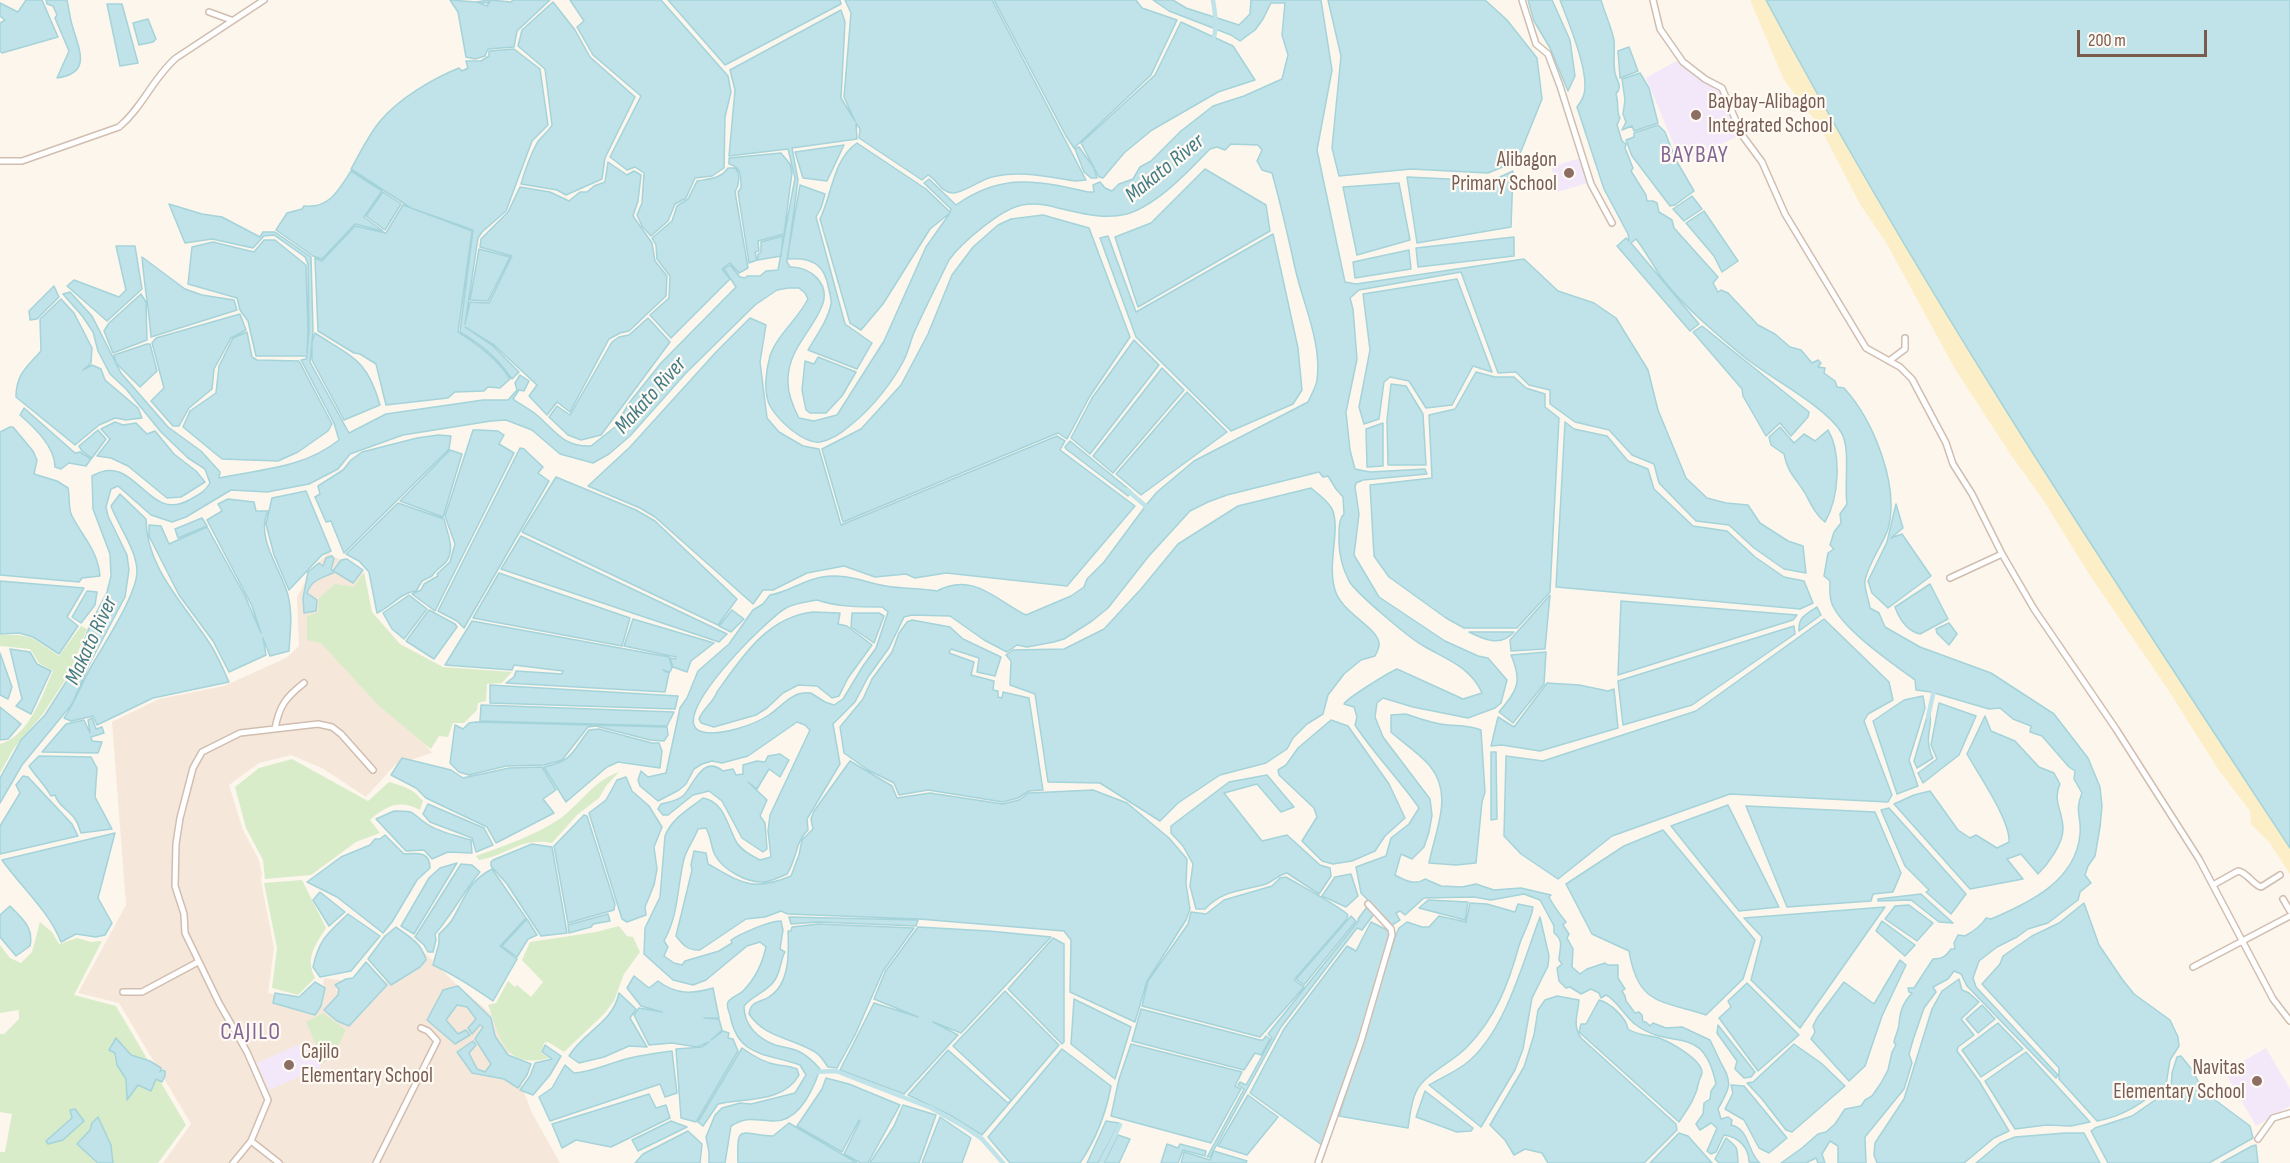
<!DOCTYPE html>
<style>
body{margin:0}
#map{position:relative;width:2290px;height:1163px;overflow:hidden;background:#fdf6ec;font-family:"Sofia Sans Condensed",sans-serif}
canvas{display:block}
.scale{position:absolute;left:2077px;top:30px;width:130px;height:27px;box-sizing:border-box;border:3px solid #7a5c4d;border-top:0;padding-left:8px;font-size:18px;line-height:21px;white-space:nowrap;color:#7a5c4d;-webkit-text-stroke:4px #fffaf3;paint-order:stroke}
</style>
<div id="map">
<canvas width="2290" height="1163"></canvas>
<div class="scale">200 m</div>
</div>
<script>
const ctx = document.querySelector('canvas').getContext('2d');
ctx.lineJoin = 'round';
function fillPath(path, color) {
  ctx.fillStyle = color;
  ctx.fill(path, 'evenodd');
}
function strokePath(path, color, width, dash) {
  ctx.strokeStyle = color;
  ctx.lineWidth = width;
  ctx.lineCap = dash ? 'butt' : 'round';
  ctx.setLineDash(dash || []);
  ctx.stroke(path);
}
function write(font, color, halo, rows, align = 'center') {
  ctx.font = font + ' "Sofia Sans Condensed",sans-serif';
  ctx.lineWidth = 4.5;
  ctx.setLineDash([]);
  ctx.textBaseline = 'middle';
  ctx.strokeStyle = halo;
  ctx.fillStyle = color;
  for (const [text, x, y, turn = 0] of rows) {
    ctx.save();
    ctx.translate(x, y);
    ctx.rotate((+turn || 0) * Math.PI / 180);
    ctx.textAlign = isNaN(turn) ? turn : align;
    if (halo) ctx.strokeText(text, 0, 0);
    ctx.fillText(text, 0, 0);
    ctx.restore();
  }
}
const residential = new Path2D(`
 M 329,553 L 364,575 L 385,695 L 432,753 L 395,765 L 366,797 L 322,768 L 291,755 L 259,763 L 229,785 L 243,830 L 258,858 L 262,873 L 261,881 L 274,948 L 268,993 L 320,1003 L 324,978 L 379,985 L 425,953 L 455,983 L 496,1018 L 532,1113 L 560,1163 L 163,1163 L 191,1124 L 119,1003 L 78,993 L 126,905 L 112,722 L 159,699 L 224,686 L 286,658 L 299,646 L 297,597 L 314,566 Z`);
const education = new Path2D(`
 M 1676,61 L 1722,94 L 1739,136 L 1681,162 L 1646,78 Z
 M 1580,158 L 1587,183 L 1558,192 L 1551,167 Z
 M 305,1042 L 310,1054 L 314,1053 L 321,1067 L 269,1090 L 257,1063 Z
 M 2266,1048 L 2290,1089 L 2290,1106 L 2256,1126 L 2225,1072 Z`);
const green = new Path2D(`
 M 364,572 L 372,612 L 400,644 L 443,667 L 512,672 L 502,683 L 487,684 L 486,701 L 478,703 L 477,710 L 464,723 L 453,723 L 448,737 L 439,736 L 431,749 L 379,706 L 321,643 L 307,640 L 307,616 L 318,612 L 319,598 L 335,584 L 354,587 Z
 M 81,626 L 87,629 L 71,671 L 43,714 L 14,748 L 0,773 L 0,744 C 29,736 42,696 53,671 L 39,663 L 30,649 L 0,646 L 0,635 L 19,635 L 32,638 L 59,656 Z
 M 292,759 L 368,801 L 389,782 C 403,786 414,789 423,801 L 420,810 C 399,799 386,806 370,820 L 380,833 L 356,842 L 311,875 L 265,879 L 263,860 L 246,828 L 235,787 L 259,768 Z
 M 619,772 L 606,786 L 599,798 L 577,815 L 552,843 C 520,837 509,855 479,860 L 476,856 C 504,846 536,835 561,818 C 581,803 594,780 619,772 Z
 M 302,880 L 326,928 C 315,946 305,957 315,978 L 298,995 L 272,988 L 277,948 L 264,883 Z
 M 40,922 L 52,932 L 59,944 L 77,938 L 91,942 L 102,941 L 74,995 L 116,1006 L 186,1125 L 158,1163 L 0,1163 L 0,1152 L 5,1152 L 12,1114 L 0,1112 L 0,1034 L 4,1034 L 19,1019 L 19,1010 L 0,1013 L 0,945 L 10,958 L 21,963 L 32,952 Z
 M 619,926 L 627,936 L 633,937 L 640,952 L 624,974 L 614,1001 L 604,1014 L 564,1052 L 548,1042 L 544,1043 L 541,1053 L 549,1058 C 503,1070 501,1038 488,1005 L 496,1003 L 508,981 L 515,987 L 517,985 L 531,997 L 543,982 L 522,960 L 530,942 L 596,932 Z
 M 323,1013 L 346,1030 L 335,1052 L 324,1063 L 306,1022 Z`);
const sand = new Path2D(`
 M 1750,0 L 1766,0 C 1924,293 2106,571 2290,848 L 2290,874 L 2269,842 L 2251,824 L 2250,811 L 2218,769 L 2167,688 L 2091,577 L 2042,498 L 2011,455 L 1955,369 L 1887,244 L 1860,204 L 1820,127 L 1784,80 Z`);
const water = new Path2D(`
 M 26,0 L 42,0 L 58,37 L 2,53 L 0,51 L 0,23 L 5,20 L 0,16 L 0,3 L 18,12 Z
 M 46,0 L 67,0 C 69,9 70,19 73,28 C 80,52 91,73 57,78 L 69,51 L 55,18 L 57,15 L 53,6 L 47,4 Z
 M 450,0 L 476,2 L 489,0 L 488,3 L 477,2 L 487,6 L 491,0 L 511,2 L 513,0 L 550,0 L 517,31 L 514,47 L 488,49 L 485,56 L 475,59 L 466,57 L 458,12 Z
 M 570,0 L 661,0 L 728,76 L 731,92 L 725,117 L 724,168 L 712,176 L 695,178 L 686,198 L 675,204 L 668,221 L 651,236 L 642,226 L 637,215 L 642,203 L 644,173 L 635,167 L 627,170 L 610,157 L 641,96 L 593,55 L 577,27 L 584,21 Z
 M 668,0 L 840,0 L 841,4 L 725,65 Z
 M 845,0 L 992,0 L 1086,180 L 1076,181 C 1048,177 1020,170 992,177 C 980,180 963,193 953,193 C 941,193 937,179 928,175 L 922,180 L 859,138 L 860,129 L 856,123 L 857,139 L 792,148 L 798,180 L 787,262 L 790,267 C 810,266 831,284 822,306 C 812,331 789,349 788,378 C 787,392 792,405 799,418 L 814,421 L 837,415 L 884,341 L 926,247 L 950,213 L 930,229 L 883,304 L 861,330 L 850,323 L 820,219 C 832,195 833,159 857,143 L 926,189 L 950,212 L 951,209 L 924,183 L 929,179 L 956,205 C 1001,173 1037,180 1088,192 L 1094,192 L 1093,185 L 1100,182 L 1105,188 L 1112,191 L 1119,184 L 1133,179 L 1140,167 L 1151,161 L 1181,131 L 1213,106 L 1244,96 L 1282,79 L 1288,55 L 1282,35 L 1285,3 L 1271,3 L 1263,19 L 1255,30 L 1240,41 L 1231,35 L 1169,11 L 1153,0 L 1173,0 L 1186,8 L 1239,25 L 1250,14 L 1251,0 L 1321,0 L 1332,70 L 1317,150 L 1345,282 L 1356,284 L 1524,259 L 1558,291 L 1594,303 L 1616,318 L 1648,370 L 1658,410 L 1686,478 L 1707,498 L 1726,503 L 1748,505 L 1760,523 L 1788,541 L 1803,546 L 1806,573 L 1784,569 L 1754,548 L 1729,525 L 1696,521 L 1659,483 L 1654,464 L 1632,455 L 1609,430 L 1575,422 L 1550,404 L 1550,390 L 1529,385 L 1516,372 L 1498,373 L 1461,272 L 1359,290 L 1350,298 L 1353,309 L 1357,359 L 1346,412 L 1350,450 L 1355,469 L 1370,472 L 1425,469 L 1427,474 L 1363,480 L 1356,483 L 1355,487 L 1359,514 L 1354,555 L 1379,597 L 1445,641 L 1478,656 L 1488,658 L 1507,680 L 1501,703 L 1495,708 L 1468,718 L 1413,707 L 1383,698 L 1377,703 L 1375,717 L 1383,737 L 1430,799 L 1432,815 L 1429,832 L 1424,847 L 1412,859 L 1401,854 L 1395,875 C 1404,880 1415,886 1425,879 L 1441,886 L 1462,887 L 1476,884 L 1494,890 L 1521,888 L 1551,895 L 1549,897 C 1554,907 1559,913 1566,922 L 1563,925 L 1569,934 L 1567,938 L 1573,949 L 1572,967 L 1580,974 L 1587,969 L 1605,963 L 1608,965 L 1618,965 L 1618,978 L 1625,989 L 1622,991 L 1625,996 L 1626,1001 L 1635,1013 L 1639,1012 L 1642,1015 L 1643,1022 L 1646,1022 L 1650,1026 L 1653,1023 L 1666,1028 L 1682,1027 L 1710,1040 C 1714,1048 1718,1057 1722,1065 C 1734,1085 1728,1090 1718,1109 L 1721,1119 L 1728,1117 L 1732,1120 L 1731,1125 C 1750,1129 1747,1152 1760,1163 L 1749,1162 C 1749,1147 1738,1137 1724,1135 L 1716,1152 L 1711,1154 L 1707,1151 L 1717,1128 L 1711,1123 L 1700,1130 L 1696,1124 L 1703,1114 L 1704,1103 L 1710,1099 L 1711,1091 L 1716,1084 C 1703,1022 1673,1052 1636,1025 C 1626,1018 1615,998 1606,995 L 1601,998 L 1599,993 L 1591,989 L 1581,994 L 1570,987 L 1566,988 L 1559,981 L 1557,968 L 1562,964 L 1559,960 C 1559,950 1565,941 1554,933 L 1554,926 L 1540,900 L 1524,894 L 1491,900 L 1474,897 L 1424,898 L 1405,915 L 1400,911 L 1396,913 L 1400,920 L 1392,925 L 1361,893 L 1356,867 L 1386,856 L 1391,838 L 1409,824 L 1419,808 C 1399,779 1374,754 1355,725 L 1357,717 L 1354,707 L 1344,704 C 1347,698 1388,673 1397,669 L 1463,699 L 1482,693 C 1470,666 1445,659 1422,645 C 1408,637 1356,593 1349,581 C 1343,569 1339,554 1339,541 C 1339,533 1338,520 1344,514 L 1343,497 L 1336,489 L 1328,476 L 1323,477 L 1319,472 L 1227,495 L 1208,502 L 1190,511 L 1148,557 L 1108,608 L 1092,621 L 1064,639 L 1054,642 L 1027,647 L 1017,645 L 1007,652 L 984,640 L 950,616 L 912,615 L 904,617 L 889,648 L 868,677 L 855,702 L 833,724 L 840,764 L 807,819 L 808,830 C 795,842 797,859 787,874 C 780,877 772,881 764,882 C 747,883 723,870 715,855 C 711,847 711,837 706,828 L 698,829 C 694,840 687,848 684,859 C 677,887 679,914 664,941 L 668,947 L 664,956 L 674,963 L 682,965 L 685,961 L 719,951 L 732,943 L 731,940 C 740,934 771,920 781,921 L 783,930 L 780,949 L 785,952 C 780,961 781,971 775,980 C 767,992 753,995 744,1006 C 744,1025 757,1038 775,1045 C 782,1047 791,1048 798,1051 C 807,1055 813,1061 820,1069 C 813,1090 799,1123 772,1121 C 752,1120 748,1116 731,1126 L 725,1163 L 709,1163 L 709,1152 L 706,1137 L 715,1115 L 722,1108 L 740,1103 L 751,1104 L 795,1093 L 806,1075 L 800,1065 C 767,1053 738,1058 730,1015 C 729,1011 726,1007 728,1002 C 731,997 739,995 743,991 C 755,979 762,965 766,947 L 760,942 L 747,946 L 706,980 L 693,985 L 673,980 L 644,954 L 645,928 L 660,897 L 665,836 C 672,818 689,809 703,798 C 725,802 727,826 737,843 C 742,851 752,856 760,860 L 771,857 L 768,831 L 770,815 L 810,730 L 805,725 L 797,722 L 748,756 L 722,763 L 712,761 L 702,764 L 694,769 L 686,784 L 679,790 L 658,801 L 640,786 L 638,780 L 641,771 L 648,777 L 666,773 L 680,708 L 687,698 L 698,671 L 729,644 L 753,610 L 763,604 L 770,595 C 789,592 803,580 822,577 C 845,573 864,582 886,586 C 903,589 920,588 937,591 C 973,571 997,601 1026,615 L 1071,596 L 1084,587 L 1087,579 L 1104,562 L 1147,504 L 1157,492 L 1194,461 L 1308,402 C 1311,395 1316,387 1317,380 C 1322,342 1303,304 1295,268 C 1288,236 1281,205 1272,173 L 1262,170 L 1257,161 L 1262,150 L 1258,145 L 1231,144 L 1225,150 L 1217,147 L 1210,149 C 1189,171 1157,205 1127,214 C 1103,220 1081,213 1058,208 C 1048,205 1033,203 1022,205 C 1001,209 961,243 949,260 C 937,285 924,310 913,335 C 910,343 908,352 904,360 C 892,383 872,408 852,424 C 843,432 832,440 820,442 C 803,444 778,420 770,406 C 763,392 766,370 770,356 C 777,335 798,319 808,299 L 805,293 L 799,288 L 788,288 L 777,290 L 755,305 L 686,373 L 630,436 L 609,454 L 593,463 L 560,454 L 532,430 L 506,420 L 491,421 L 403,435 L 350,454 L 338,469 L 309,484 L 267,492 L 231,490 L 186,517 L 172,522 L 151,515 L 118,486 L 111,489 L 106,507 L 108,516 L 127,555 L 129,570 L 125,597 L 90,663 L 72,704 L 22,765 L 0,803 L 0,778 L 21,740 L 45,715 L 73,671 L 90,625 L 107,592 L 111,576 L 110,554 L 93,509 L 92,476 C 135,450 147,524 189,500 C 198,495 205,492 210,483 L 205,469 L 188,458 L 161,432 L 126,389 L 110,374 L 98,351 L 93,332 L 83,317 L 63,294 L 70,292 L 92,316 L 121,373 L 168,427 L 201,451 L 220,472 L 219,478 C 262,469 304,468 339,440 L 334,423 L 301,360 L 306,359 L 307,356 L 256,356 L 248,321 L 240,310 L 237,298 L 188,284 L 192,247 L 213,242 L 254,252 L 264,240 L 275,240 L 306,265 L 308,333 L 307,354 L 309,331 L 308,264 L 305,257 L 274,235 L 264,236 L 253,248 L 212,239 L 185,243 L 169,204 L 202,214 L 222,217 L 260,237 L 263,232 L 275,232 L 311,257 L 313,331 L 310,362 L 349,433 L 386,414 L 483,400 L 508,400 L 517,390 L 515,383 L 520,375 L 529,381 L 524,391 L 519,390 L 513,399 C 521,405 530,409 538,416 C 556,432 564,447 591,446 L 615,427 L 629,403 L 661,363 L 736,287 L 724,269 L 730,265 L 740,277 L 745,278 L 747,276 L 760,276 L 766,271 L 778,270 L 795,178 L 788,149 L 729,156 L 735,90 L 730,70 L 841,10 L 845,22 L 841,98 L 855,121 L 844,97 L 851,13 ZM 817,600 C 838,607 859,607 882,607 L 888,612 L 876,648 L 863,666 L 843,699 L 834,705 L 825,702 L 811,693 C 791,691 784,705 769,715 C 754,725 721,736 703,732 C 661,723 768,618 786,608 C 795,603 807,602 817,600 Z
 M 994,0 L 1136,0 L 1142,8 L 1177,20 L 1151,75 L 1074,148 L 1066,136 Z
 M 1328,0 L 1485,0 L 1507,20 L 1537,58 L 1542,99 L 1517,161 L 1488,173 L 1411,169 L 1339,176 L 1332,148 L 1341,56 Z
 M 1528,0 L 1552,0 L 1570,40 L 1575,76 L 1568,91 L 1550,48 L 1534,21 Z
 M 1560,0 L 1601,0 C 1605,14 1611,26 1614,40 C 1615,51 1613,63 1615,73 C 1617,82 1623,86 1616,94 C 1619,102 1616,112 1620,118 L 1617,125 L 1622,141 L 1626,144 L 1625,148 L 1633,168 L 1631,171 L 1646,195 L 1647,201 L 1653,201 L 1657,203 L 1659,212 L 1672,220 L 1674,228 L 1718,277 L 1713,283 L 1718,292 L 1721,290 L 1728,293 L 1758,325 L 1775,334 L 1790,347 L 1801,350 L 1812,363 L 1818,360 L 1821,363 L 1818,367 L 1825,368 L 1824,373 L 1835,381 L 1837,387 L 1844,388 C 1873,420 1900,485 1888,529 C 1883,544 1867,566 1865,581 C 1864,589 1869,600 1870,608 L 1879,613 L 1885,627 L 1920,647 L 1991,673 L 2054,714 L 2088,758 L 2100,787 L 2102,806 L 2100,827 L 2095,856 L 2088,866 L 2085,875 L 2091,883 L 2080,892 L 2078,900 L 2048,923 L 2028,929 L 2017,937 L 1997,947 L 1979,961 L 1973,978 L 1976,987 L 2058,1075 L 2056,1078 L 1967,986 L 1961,974 L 1954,971 L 1948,979 L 1933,987 L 1936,992 L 1924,1008 L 1913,1040 L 1909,1054 L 1912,1063 L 1904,1089 L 1865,1137 L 1866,1163 L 1838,1163 L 1838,1146 L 1830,1141 L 1822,1154 L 1825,1163 L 1818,1163 L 1816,1158 L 1806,1163 L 1781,1163 L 1802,1148 L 1818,1134 L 1826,1132 L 1835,1124 L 1845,1109 L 1861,1106 L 1865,1100 L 1872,1096 L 1881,1083 L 1888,1070 L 1892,1052 L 1896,1045 L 1894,1042 C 1895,1036 1899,1029 1899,1024 C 1900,1011 1903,1003 1912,993 L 1909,992 L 1908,988 L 1914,988 L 1933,959 C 1943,959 1946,956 1951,949 L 1955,949 L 1954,943 L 1958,935 L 1965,936 C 1972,932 1982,925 1986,918 L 1991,919 C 2029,903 2076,881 2080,834 C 2082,817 2074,812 2082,793 L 2074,779 L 2075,771 L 2069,767 L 2042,736 L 2030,732 L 2031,726 L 2013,719 L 2000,708 L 1989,709 L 1931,692 L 1916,690 L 1915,680 C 1892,663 1843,630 1832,604 C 1829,596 1830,589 1830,581 L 1824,576 L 1828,553 L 1834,549 L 1830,545 L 1834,532 L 1841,523 L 1840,514 L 1847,504 C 1844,485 1851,447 1841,432 C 1825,406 1768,377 1743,356 C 1714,332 1684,307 1661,277 C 1652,264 1645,250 1636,239 L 1631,243 L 1699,324 L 1690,331 L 1617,246 L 1626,238 L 1629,241 L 1628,234 L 1604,189 L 1577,107 C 1580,103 1583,98 1584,94 C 1590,73 1568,21 1560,0 Z
 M 1766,0 L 2290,0 L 2290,848 C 2107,570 1923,294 1766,0 Z
 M 553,2 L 575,30 L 590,57 L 635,97 L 605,158 L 602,179 L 566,195 L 557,190 L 521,184 C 525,170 530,156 537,143 C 541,137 548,132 552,125 L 545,69 L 518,46 L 522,30 Z
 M 107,4 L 122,4 L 138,63 L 120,66 Z
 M 148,19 L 156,39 L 153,42 L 139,45 L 133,23 Z
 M 1181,22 L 1233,46 L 1255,80 L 1218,92 L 1152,130 L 1124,153 L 1103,178 L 1099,177 L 1081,143 L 1155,75 Z
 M 1629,47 L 1638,71 L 1620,78 L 1618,51 Z
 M 514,49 L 540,69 L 548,125 L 532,141 L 506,211 L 482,232 L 478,238 L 465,324 L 470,302 L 489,303 L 512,256 L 480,247 L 481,239 L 508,212 L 520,187 L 550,192 L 569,201 L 580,192 L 587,192 L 594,186 L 605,182 L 608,162 L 627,175 L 634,171 L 641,175 L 638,201 L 633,216 L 652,243 L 655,261 L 667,276 L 666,296 L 629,331 L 620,333 L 609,339 L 570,412 L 557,402 L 547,415 L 529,396 L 537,385 L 494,345 L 465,327 L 493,346 L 519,372 L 512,379 C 497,357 483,346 460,332 L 473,230 L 411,208 L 351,169 C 360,153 369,134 381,120 C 400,98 432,79 459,68 L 462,71 L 468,68 L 466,61 L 481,61 L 489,56 L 489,51 Z
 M 1640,73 L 1649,88 L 1658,123 L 1634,131 L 1632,126 L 1622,130 L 1626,122 L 1623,114 L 1625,100 L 1622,79 Z
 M 1658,125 L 1665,132 L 1676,160 L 1694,191 L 1675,205 L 1670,206 L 1632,156 L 1626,140 L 1634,137 L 1634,133 Z
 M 844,145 L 827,181 L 803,178 L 795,152 Z
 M 1079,147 L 1094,168 L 1097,178 L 1091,178 L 1084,172 L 1075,149 Z
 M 781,153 L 790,164 L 792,173 L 784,234 L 758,241 L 759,251 L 755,252 L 757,260 L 749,263 L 738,192 L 741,188 C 741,177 742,167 729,164 L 729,158 Z
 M 728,168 L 735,168 C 741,174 739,185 735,192 L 748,268 L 739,273 L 730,263 L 722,269 L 730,279 L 671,338 L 650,315 L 669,298 L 670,276 L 657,259 L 656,245 L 652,238 L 672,221 L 677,206 L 688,199 L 697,181 C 708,179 721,179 728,168 Z
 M 1205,169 L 1266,205 L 1270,231 L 1138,307 L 1115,237 L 1151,223 Z
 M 351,171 L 382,191 L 364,217 L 383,231 L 355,224 L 322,259 L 313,256 L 276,230 L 287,213 L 302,209 L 304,206 C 329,209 339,190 351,171 Z
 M 1513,171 L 1511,227 L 1417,243 L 1407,177 L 1491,181 Z
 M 1399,183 L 1410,240 L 1357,255 L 1343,187 Z
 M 800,185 L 825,194 L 821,208 L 816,217 L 845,324 L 872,343 L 857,369 L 808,350 C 816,336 828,320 831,304 C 832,300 830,295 829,290 C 825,264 812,257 787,259 Z
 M 383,192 L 401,204 L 385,230 L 366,216 Z
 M 1692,196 L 1702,209 L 1684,221 L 1673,209 Z
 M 403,205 L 472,231 L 458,332 C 479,346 497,358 510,379 L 500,388 L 488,387 L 484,391 L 455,392 L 448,398 L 386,405 L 376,364 L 360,354 L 354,353 L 318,331 L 315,258 L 322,261 L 355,226 L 386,233 Z
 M 1704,211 L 1738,261 L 1722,272 L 1714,256 L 1686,223 Z
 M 1043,215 L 1089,228 L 1130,337 L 1090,396 L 1067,439 L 1058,433 L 843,522 L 822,449 L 861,429 L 901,385 L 928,334 L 952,275 L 973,247 L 998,225 L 1011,219 Z
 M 1273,234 L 1298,348 L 1302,390 L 1293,404 L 1231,431 L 1136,337 L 1100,238 L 1108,236 L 1136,312 Z
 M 783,236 L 781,256 L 758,260 L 758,254 L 761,252 L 761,242 Z
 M 1514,237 L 1514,256 L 1418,267 L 1416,248 Z
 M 116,246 L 135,246 L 142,289 L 107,321 L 67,286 L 74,280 L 119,297 L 126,290 Z
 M 479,249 L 510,257 L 488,301 L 470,300 Z
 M 1409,250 L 1411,269 L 1355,278 L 1353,262 Z
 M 142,257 L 185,289 L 202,295 L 234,300 L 237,310 L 151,337 C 149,309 144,284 142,257 Z
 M 1457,279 L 1492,372 L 1473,366 L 1452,405 L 1426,408 L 1409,381 L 1390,377 L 1384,382 L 1379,419 L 1364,424 L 1359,407 L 1370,350 L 1363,294 Z
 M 54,286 L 59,297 L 37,319 L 30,320 L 29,311 Z
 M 141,294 L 146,302 L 147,340 L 113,353 L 104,331 L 109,323 Z
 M 61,299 L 74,313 L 92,348 L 91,363 L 83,370 L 92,365 L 101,369 L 105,380 L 138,408 L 142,418 L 126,420 L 115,418 L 99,425 L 75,445 L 16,397 C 16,374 27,367 41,351 L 40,319 Z
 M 240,314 L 246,330 L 231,338 L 214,369 L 212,389 L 189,408 L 179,426 L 173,426 L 151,401 L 164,388 L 152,343 L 156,338 Z
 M 648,318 L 670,342 L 601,435 L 581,440 L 568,435 L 549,417 L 557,406 L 570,415 L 612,342 L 619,337 L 629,335 Z
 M 750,318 L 766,325 L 760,362 L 767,418 L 779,432 L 803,446 L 819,449 L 841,525 L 1057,436 L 1065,441 L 1060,450 L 1135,506 L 1067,586 L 946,573 L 915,578 L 906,574 L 875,577 L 844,566 L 807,573 L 773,590 L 763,590 L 753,604 L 655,517 L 640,508 L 588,486 L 630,447 L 717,351 Z
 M 1702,326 L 1809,412 L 1808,417 L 1791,436 L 1780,423 L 1766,436 L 1743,396 L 1742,389 L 1693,332 Z
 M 247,332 L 252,357 L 257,360 L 299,361 L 332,424 L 328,431 L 298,452 L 278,461 L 222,459 L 183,427 L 190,411 L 216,393 L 219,366 L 233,338 Z
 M 315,333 C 353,358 367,359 380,405 L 344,420 L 312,360 L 312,342 Z
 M 1134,340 L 1159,365 L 1090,454 L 1071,438 L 1092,398 Z
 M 147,344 L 150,344 L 157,371 L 140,387 L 116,363 L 114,355 Z
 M 818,357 L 856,372 L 842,396 L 826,413 L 810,413 L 806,410 L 802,390 L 805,361 L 814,364 Z
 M 1162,368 L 1184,390 L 1113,473 L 1093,456 Z
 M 1476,372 L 1495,377 L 1514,377 L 1526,388 L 1545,394 L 1545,407 L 1559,418 L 1550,592 L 1517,628 L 1464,628 L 1446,618 L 1389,577 L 1374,556 L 1370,485 L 1432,478 L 1429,415 L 1455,409 Z
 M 1391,384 L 1406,386 L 1423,414 L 1426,465 L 1388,465 L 1387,420 Z
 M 1187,392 L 1227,432 L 1141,495 L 1116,474 Z
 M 24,408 L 75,453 L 80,452 L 91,459 L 86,466 L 69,463 L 61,469 L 55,467 C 55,447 35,428 20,415 Z
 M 115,422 L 123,425 L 136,423 L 147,434 L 155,431 L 174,454 L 196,471 L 205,482 L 181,497 L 167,498 L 128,466 L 111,458 L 97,456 L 110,439 L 101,429 Z
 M 1565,422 L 1574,429 L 1607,436 L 1628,461 L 1648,469 L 1654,489 L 1693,526 L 1727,531 L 1755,557 L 1784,577 L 1804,581 L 1813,603 L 1800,609 L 1556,587 Z
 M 1383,423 L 1383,466 L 1367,467 L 1366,429 Z
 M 10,427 L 13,427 L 33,451 L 37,460 L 34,474 L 57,481 L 68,488 C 70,497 68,509 72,516 C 83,537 98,551 100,576 L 82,578 L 79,582 L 0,575 L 0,432 Z
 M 1780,427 L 1794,443 L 1804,434 L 1815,441 L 1828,430 C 1842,454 1839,498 1825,522 C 1815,514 1811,504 1805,493 C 1796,478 1788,474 1784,454 L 1771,445 L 1769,437 Z
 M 98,430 L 106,439 L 92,458 L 82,451 L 79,446 Z
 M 480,430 L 498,431 L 504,435 L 499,444 L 514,453 L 435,611 L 412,594 L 421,590 L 424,584 L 438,576 L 437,574 L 450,562 L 455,544 L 445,516 L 473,430 Z
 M 438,435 L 451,436 L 449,449 L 344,553 L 331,521 L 326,522 L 315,497 L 320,494 L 318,486 L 343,470 L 351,460 L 362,452 L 417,438 Z
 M 1070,441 L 1131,491 L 1128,496 L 1066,449 L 1065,447 Z
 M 520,448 L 524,449 L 543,467 L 538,473 L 549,481 L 464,628 L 457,621 L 438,611 Z
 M 450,450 L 462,454 L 443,517 L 400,501 Z
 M 556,477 L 636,510 L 655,521 L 737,599 L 718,625 L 522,532 Z
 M 1311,488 C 1318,494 1330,502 1333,511 C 1340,533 1327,563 1335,590 C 1341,612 1377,627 1379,643 C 1380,647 1377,652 1375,656 L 1361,660 L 1344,674 L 1328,695 L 1323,714 L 1307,724 L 1293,738 L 1287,749 L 1266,763 L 1220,775 L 1178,803 L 1160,821 L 1100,783 L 1048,782 L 1035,694 L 1010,685 L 1011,661 L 1006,655 L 1013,650 L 1064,649 L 1104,629 L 1141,589 L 1178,544 L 1238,506 Z
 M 306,491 L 331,551 L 322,555 L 289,590 L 274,555 L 266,524 L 272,498 Z
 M 120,494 L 146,519 C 146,568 185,605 210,644 C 218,656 223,669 229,682 L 153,698 L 97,725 L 93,716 L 71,721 L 64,718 C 76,701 82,682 92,665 C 104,644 138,593 137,570 C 136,549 118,525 111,506 Z
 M 228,499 L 254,502 L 256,511 L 268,511 C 255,538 281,569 288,595 C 293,614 290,632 289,651 L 270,656 L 263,638 L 266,655 L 229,672 L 213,641 L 179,595 L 149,536 L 149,525 L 161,526 L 169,544 L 207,527 L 245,596 L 261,633 L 252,606 L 207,520 L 222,511 L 218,504 Z
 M 398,503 L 444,519 C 447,533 456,549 446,562 C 441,568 436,569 432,576 L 422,581 L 416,591 C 401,592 391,607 377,613 L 369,572 L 359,561 L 346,554 Z
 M 1896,504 L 1903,528 L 1891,538 L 1902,534 L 1931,576 L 1888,608 L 1872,593 L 1868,581 L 1887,542 Z
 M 202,518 L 207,526 L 178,538 L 175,529 Z
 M 521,536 L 727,634 L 719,642 L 501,569 Z
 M 332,556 L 334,559 L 331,569 L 333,571 L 341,560 L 347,559 L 363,570 L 353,583 L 335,572 C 324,578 312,578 307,593 L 317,600 L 316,611 L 304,613 L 303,598 L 308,572 L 319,563 L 323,566 L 326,558 Z
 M 499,573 L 630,618 L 622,646 L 473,618 Z
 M 0,581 L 84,588 L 67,617 L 78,626 L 59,654 L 33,637 L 19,633 L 0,634 Z
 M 1930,584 L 1948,619 L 1920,634 C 1907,631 1899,618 1895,607 Z
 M 87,591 L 97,592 L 95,605 L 81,623 L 72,617 Z
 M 409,595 L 427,609 L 404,639 L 392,629 L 383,613 Z
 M 1550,595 L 1545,649 L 1511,651 L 1510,640 Z
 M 1621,601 L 1797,615 L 1793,620 L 1618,675 Z
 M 1817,607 L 1821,615 L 1799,631 C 1798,617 1806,614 1817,607 Z
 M 429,610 L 455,624 L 457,627 L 434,659 L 406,641 Z
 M 732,610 L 744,619 L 731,632 L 719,626 Z
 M 813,612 L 840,613 L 838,624 L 847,626 L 872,645 L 848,678 L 839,696 L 832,698 L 817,686 L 798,685 L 783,693 L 767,708 L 756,715 L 714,727 L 701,723 L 699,719 C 703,708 714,702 717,692 C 742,657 767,617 813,612 Z
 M 852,613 L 879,613 L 884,616 L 874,643 L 851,627 Z
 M 633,619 L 714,643 L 691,661 L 687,672 L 673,667 L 670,658 L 675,659 L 676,657 L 624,646 Z
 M 1824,619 L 1889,682 L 1893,700 L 1868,714 L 1864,721 L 1892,795 L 1888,802 L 1730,794 L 1612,836 L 1558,879 L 1521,854 L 1504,836 L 1506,756 L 1543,761 L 1696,711 Z
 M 912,620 L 950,627 L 963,639 L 1001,657 L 995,676 L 977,672 L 979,658 L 951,649 L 949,653 L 974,662 L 971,675 L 994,681 L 993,690 L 998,691 L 998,697 L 1002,698 L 1003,692 L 1029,698 L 1043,790 L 1029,791 L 1018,798 L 1003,802 L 928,790 L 899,795 L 894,783 L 868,770 L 844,753 L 840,727 L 863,699 L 872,679 L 892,652 L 899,633 L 907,622 Z
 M 472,621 L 669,657 L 672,668 L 670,672 L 663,670 L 669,673 L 665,692 L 506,683 L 514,677 L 516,671 L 562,674 L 563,671 L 514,665 L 512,670 L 445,665 Z
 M 1949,623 L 1957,634 L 1949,645 L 1937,633 L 1936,629 Z
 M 1794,626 L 1795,634 L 1692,705 L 1623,725 L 1618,681 Z
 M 1469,632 L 1514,632 C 1501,647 1485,640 1469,632 Z
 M 10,649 L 30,652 L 37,664 L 51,671 L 31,714 L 16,706 L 22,699 Z
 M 1546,652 L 1544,684 L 1513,723 L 1499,712 C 1517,690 1523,683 1511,655 Z
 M 0,653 L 12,687 L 8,699 L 0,695 Z
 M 1547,683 L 1579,685 L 1608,691 L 1614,689 L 1618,728 L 1540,751 L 1502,745 L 1491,746 L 1498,717 L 1514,727 Z
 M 490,685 L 678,696 L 675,709 L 490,703 Z
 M 1923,696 L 1925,708 L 1909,760 L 1918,786 L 1897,794 L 1873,721 L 1904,700 Z
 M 1939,703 L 1976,716 L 1959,755 L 1923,783 L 1918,773 L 1937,759 L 1931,745 Z
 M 481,705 L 674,712 L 667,726 L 480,721 Z
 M 0,707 L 21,724 L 8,739 L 0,740 Z
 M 1929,710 C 1935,726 1922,736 1933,758 L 1917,768 L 1914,761 Z
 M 1406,714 C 1420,719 1433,724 1448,725 C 1462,726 1468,725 1481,730 L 1485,792 L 1482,802 L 1476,863 L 1456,865 L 1429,863 C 1435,831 1454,795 1430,766 C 1419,753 1403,743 1391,732 L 1391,715 Z
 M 1985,716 L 1991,731 L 2015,741 L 2039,767 L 2054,773 L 2060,784 C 2052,801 2063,811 2063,829 C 2063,844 2048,864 2038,874 L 2021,854 L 2007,859 L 2023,879 L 1970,889 L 1894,804 L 1914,795 L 1930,791 L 1958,830 L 1970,838 L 1976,835 L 1997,848 L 2009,842 C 2011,821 1978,774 1967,754 Z
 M 92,718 L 96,729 L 102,727 L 104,733 L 91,737 L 92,741 L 102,742 L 98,753 L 42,752 L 66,724 L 84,720 L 90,733 L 88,720 Z
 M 1331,720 L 1348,726 L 1389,784 L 1405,818 L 1385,836 L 1375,851 L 1352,861 L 1333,864 L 1322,861 L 1302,841 L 1317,817 L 1314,808 L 1279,775 L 1278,770 L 1286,765 L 1298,748 Z
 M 476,722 L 667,727 L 668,735 L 664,741 L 650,740 L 596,726 L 588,727 L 562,760 L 544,765 L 506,766 L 469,775 L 459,772 L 450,763 L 455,725 L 463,729 L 469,723 Z
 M 599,729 L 652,743 L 659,743 L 662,751 L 660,768 L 618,762 L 607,767 L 566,802 L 544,767 C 574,760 571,753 589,730 Z
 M 1491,752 L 1496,752 L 1497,819 L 1491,820 Z
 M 780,754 L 789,760 L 780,777 L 769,769 L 757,789 L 748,782 L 767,800 L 760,816 L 765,823 L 767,849 L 763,852 L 742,838 L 722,801 L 709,791 L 693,795 L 668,815 L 663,815 L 658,809 L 661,804 C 669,802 678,801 684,795 C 695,782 703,755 723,771 L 733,769 L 736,775 L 743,774 L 743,765 L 757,761 L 765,762 L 768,756 Z
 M 39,756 L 91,757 L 97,768 L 95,797 L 112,829 L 81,833 C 79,828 78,823 75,819 C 68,809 58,806 55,795 L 51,796 C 45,785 36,777 29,766 Z
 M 402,758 L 451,770 L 463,778 L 509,768 L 542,767 L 556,790 L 543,799 L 554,813 L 496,843 L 487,827 L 426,798 L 416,788 L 391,775 Z
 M 850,761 L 892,786 L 897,798 L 930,793 L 1003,804 L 1019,800 L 1029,793 L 1093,790 L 1127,803 L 1169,838 L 1187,859 L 1186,884 L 1190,909 L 1186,920 L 1147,981 L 1135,1022 L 1070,992 L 1071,940 L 1064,931 L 919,919 L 788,914 L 781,911 L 765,917 L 746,919 L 700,950 C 688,951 683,945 676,936 L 692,870 L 691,865 L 694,851 L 706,853 L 708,864 C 742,883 752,892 791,876 L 799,855 L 802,840 L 813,829 L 811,819 L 814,811 Z
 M 1267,775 L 1294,807 L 1281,812 L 1257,784 L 1224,793 L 1262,841 L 1287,835 L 1320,865 L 1330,868 L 1331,876 L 1319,894 L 1287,873 C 1278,875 1274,881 1266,884 C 1242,891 1223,890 1205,909 L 1196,909 L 1190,886 L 1193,864 L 1183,846 L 1171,833 L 1171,826 L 1229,782 Z
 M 23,776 L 28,777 L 72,824 L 78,836 L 0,854 L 0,826 L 20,793 L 16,785 Z
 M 626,777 L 632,791 L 649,806 L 662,827 L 654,847 L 657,869 L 654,885 L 645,907 L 646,915 L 627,922 L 622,919 L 589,813 L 606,800 L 617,780 Z
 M 428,804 L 484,828 L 493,845 L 476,852 L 472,838 L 430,822 L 423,814 Z
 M 1728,805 L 1779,907 L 1739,911 L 1671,826 Z
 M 1746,806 L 1875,812 L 1901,873 L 1893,892 L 1873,894 L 1871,901 L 1787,907 Z
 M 1889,808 L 1966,894 L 1951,914 L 1926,892 L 1929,890 L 1905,866 L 1881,810 Z
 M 394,811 C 418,811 409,812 427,824 C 438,832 458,836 471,840 L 472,853 L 448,852 L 432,859 L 424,850 L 406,851 L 376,819 Z
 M 584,815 L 587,816 L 615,904 L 614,910 L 568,923 L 554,846 Z
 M 1663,830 L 1755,940 L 1743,979 L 1706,1015 C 1660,1000 1638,1005 1629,951 L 1592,934 L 1566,884 L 1624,846 Z
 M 115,833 L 98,898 L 112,923 L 105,935 L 96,937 L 76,934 L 61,942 C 49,911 21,887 2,860 Z
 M 385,835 L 404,854 C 417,853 430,851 430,868 L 417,880 L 392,922 L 383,933 L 337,897 L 307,882 L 341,857 L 370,845 L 375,839 L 380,839 Z
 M 532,844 L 552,847 L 567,933 L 541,936 L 507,884 L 491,866 L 491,862 L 493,860 Z
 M 457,863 L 414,934 L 401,926 L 429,878 L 440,868 Z
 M 461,864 L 472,865 L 480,872 C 463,892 452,915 435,934 L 436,940 L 433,952 L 428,952 L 424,945 L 415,937 Z
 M 492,869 L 526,918 L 500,946 L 517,959 L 493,1001 C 473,987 455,975 433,965 L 439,943 L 439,934 C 443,930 449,925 452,920 C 465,899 467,882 492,869 Z
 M 1351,874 L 1358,896 L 1346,907 L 1322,896 L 1335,877 Z
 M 1286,877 C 1296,883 1346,910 1348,915 L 1346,920 L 1294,980 L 1304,987 L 1260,1037 L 1142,1006 L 1148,981 L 1188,924 L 1191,912 L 1206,914 L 1224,900 L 1272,886 L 1280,878 Z
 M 320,892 L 345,912 L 329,926 L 313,900 Z
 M 1921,894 L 1953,923 L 1939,922 L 1911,900 L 1878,901 L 1878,899 Z
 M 1428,900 L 1468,902 L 1465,920 L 1419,908 Z
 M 1470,903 L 1487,904 L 1515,912 L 1518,904 L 1533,907 C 1531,922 1523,932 1519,946 C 1508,985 1496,1017 1467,1047 C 1453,1062 1424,1074 1416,1092 C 1411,1102 1410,1116 1408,1128 L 1339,1116 L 1395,937 L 1399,928 L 1407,922 L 1422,927 L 1429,927 L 1439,916 L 1466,922 Z
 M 2084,903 L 2099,945 L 2122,979 L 2134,994 L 2170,1020 L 2178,1037 L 2179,1046 L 2170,1060 L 2166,1085 C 2142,1102 2126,1116 2097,1121 L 2059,1079 L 2059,1068 L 1982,984 L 2000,964 L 2003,956 L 2032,936 L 2059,923 Z
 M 1909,905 L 1933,923 L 1917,941 L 1885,919 L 1895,906 Z
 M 10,906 C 22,918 34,928 30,946 L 16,956 L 0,937 L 0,915 Z
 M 1367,907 L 1374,914 L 1362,930 L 1357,928 L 1281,1027 L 1216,1146 L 1210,1157 L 1207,1157 L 1244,1089 L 1238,1085 L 1240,1082 L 1246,1085 L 1272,1038 L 1268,1034 L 1359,920 L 1358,919 Z
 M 1885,907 L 1800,1028 L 1751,980 L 1762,937 L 1744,918 Z
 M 348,914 L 380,936 L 351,971 L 320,977 L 313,967 C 319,939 328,933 348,914 Z
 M 608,914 L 610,921 L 593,924 L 591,927 L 569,933 L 568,925 Z
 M 1351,916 L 1356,921 L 1304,985 L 1296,979 Z
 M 789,917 L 918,920 L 916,926 L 818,922 L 791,924 Z
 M 1540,917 L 1549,956 L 1548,966 L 1532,998 L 1523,1049 L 1515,1070 L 1481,1127 L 1429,1085 C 1442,1077 1458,1071 1469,1061 C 1506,1029 1523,962 1540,917 Z
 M 527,919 L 537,935 L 528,939 L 517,957 L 502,946 Z
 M 1882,921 L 1915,945 L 1905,956 L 1876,931 Z
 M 1371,922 L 1389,931 L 1390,936 L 1359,1041 L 1322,1145 L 1250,1093 L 1284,1029 L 1347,946 L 1356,951 Z
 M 818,924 L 914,928 L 883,971 L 855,1035 L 837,1068 L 828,1067 C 824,1062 821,1055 815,1052 C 793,1038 765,1038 749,1014 C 751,1000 760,1003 769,997 C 790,984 789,952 788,931 L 791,931 L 792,927 Z
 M 396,927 C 409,936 422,944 426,960 L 420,967 L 391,985 L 368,959 L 385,936 Z
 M 918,927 L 989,931 L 1051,937 L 961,1033 L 933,1022 L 958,1035 L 904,1094 L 840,1070 L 874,1003 L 918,1017 L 874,999 L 885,972 Z
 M 1053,938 L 1064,944 L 1064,1042 L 1062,1044 L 1008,989 Z
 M 1900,960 L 1906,965 L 1882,1016 L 1865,1066 L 1849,1081 L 1811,1039 L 1815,1032 L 1813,1026 L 1817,1018 L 1844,982 L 1874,1004 Z
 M 366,962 L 387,985 L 349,1026 L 337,1021 L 324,1010 L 338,995 L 339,989 L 335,985 L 346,979 L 353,978 Z
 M 634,976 L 649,988 L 658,981 C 676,995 693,994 713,988 L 719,1018 L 704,1018 L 719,1019 L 722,1030 L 711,1040 L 723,1031 L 729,1033 L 728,1038 L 733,1039 L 738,1051 L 696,1122 L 681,1118 L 676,1049 L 702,1047 L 709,1042 L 697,1047 L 672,1043 L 649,1045 L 634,1015 L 639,1008 L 662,1012 L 641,1006 L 627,988 Z
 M 1959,979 L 1962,990 L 1969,993 L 1979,1002 L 1961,1019 L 1974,1035 L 1958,1047 L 1957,1051 L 1979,1081 L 2009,1131 L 1994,1138 L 1964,1163 L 1877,1163 L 1874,1155 L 1875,1143 L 1904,1099 L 1932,1009 L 1942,991 Z
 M 315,982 L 325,988 L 321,1006 L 315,1015 L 273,1003 L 275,993 L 299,997 Z
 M 1747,983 L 1799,1035 L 1758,1071 L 1719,1018 L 1731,1007 L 1728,1001 Z
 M 458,986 L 491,1018 L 495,1036 L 508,1055 L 531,1064 L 527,1075 L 518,1088 L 504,1079 L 472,1073 L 457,1052 L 473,1041 L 476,1045 L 469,1053 L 477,1069 L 485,1072 L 491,1064 L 475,1039 L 483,1027 L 480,1025 L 472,1034 L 468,1028 L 476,1019 L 467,1007 L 457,1005 L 446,1020 L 458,1034 L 466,1030 L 470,1035 L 455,1044 L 427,1020 L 443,990 Z
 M 1005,991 L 1059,1045 L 982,1135 L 950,1115 L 908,1095 L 948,1050 L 1008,1103 L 1011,1100 L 953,1046 Z
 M 619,993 L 636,1009 L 630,1018 L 647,1047 L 629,1046 L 604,1057 L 579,1063 L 569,1056 C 583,1032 613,1023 619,993 Z
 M 1557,996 L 1579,1000 C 1578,1014 1572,1025 1581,1038 L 1676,1124 L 1677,1130 L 1644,1163 L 1548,1163 L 1542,1153 L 1525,1149 L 1514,1155 L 1505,1140 L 1490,1125 L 1524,1067 L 1534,1035 L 1538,1010 L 1545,1000 Z
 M 1074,999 L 1131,1027 L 1115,1079 L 1071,1044 Z
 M 1599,1000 C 1610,1003 1626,1017 1628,1029 C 1637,1035 1648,1035 1659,1038 C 1670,1042 1701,1059 1702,1072 C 1702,1075 1700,1078 1699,1081 C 1696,1098 1688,1108 1679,1122 L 1579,1032 L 1581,1024 L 1586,1024 Z
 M 1982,1005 L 1995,1019 L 1978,1033 L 1966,1019 Z
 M 1141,1009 L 1260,1040 L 1263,1040 L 1266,1036 L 1270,1039 L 1261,1055 L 1255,1053 L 1244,1070 L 1132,1041 Z
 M 1998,1023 L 2023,1049 L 1981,1077 L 1962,1050 Z
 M 1718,1025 L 1755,1072 L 1751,1077 L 1744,1078 L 1735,1069 L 1737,1061 L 1717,1033 Z
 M 116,1038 L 131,1055 L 150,1061 L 161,1068 L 160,1072 L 161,1070 L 165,1071 L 165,1076 L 162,1082 L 156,1079 L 151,1091 L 138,1085 L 127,1100 L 126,1079 L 117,1065 L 115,1053 L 109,1050 Z
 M 1131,1044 L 1242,1072 L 1235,1086 L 1241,1089 L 1211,1143 L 1111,1116 L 1119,1079 Z
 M 1794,1044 L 1821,1063 L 1845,1086 L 1792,1132 L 1786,1130 L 1762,1099 L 1747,1083 L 1753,1082 Z
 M 545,1045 L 561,1056 L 550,1075 L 533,1095 L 520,1090 L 530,1076 L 535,1063 L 552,1059 L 542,1052 Z
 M 742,1048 C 753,1056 764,1063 778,1065 C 785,1066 790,1066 797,1069 L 799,1075 C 784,1103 745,1098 718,1104 L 703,1126 L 698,1122 Z
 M 1062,1049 L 1111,1086 C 1106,1114 1096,1139 1080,1163 L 1010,1163 L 988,1137 Z
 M 672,1051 L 677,1093 L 665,1097 L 660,1084 L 550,1121 L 539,1097 L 552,1088 L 565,1065 L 574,1073 C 594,1072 611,1062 630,1058 C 643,1055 658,1053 672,1051 Z
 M 2026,1052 L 2090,1122 L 2071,1126 L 2046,1125 L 2015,1129 L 1985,1081 Z
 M 2181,1056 L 2193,1071 L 2203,1091 L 2250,1126 L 2253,1138 L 2209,1163 L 2108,1163 L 2091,1131 L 2095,1128 L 2132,1116 L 2171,1089 L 2172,1073 L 2177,1057 Z
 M 826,1078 L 849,1084 L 900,1105 L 868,1163 L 861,1163 L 844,1154 L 860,1121 L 859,1120 L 842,1152 L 797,1126 L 822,1089 Z
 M 1731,1085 L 1744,1086 L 1787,1138 L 1769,1153 L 1759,1148 L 1744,1120 L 1725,1109 L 1733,1093 Z
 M 1425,1091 L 1473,1128 L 1471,1131 L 1457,1132 L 1416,1117 Z
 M 649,1094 L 656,1108 L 666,1105 L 670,1118 L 611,1147 L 576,1140 L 562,1148 L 552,1124 Z
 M 1248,1095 L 1278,1117 L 1247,1155 L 1218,1146 Z
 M 903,1105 L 936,1115 L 919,1163 L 870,1163 L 894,1126 Z
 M 75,1109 L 84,1121 L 63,1140 L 48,1144 L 46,1141 L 72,1118 L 70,1110 Z
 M 98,1117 L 111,1145 L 113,1163 L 98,1163 L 77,1144 L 90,1130 L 92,1123 Z
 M 940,1117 L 971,1138 L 962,1163 L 922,1163 Z
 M 671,1121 L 687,1127 L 638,1151 L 632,1140 Z
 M 1106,1121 L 1119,1123 L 1098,1163 L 1087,1163 Z
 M 789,1123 L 857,1163 L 738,1163 C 736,1121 741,1135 773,1136 Z
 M 688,1131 L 702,1144 L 700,1163 L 635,1163 L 643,1154 Z
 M 1679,1133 L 1688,1136 L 1712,1163 L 1650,1163 Z
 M 2065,1133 L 2084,1133 L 2100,1163 L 1976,1163 L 2000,1143 L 2015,1137 Z
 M 1118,1135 L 1130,1139 L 1119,1163 L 1104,1163 Z
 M 1726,1138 C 1739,1148 1737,1148 1738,1163 L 1719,1163 L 1715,1159 Z
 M 1167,1144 L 1178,1148 L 1180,1144 L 1206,1151 L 1205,1156 L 1183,1150 L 1178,1163 L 1161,1163 Z
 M 2256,1145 L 2258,1163 L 2221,1163 L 2252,1146 Z
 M 1214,1151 L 1247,1161 L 1246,1163 L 1181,1163 L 1184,1152 L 1210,1160 Z`);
const canal = new Path2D(`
 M 1212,42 C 1218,30 1215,13 1213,0
 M 1127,490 L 1148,508
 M 1928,717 L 1934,690
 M 813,1072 L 836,1071 L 931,1108 L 963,1126 L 982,1139 L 1003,1163
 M 1101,1163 L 1120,1125`);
const minor = new Path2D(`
 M 1522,0 L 1536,44 L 1548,54 L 1560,86 L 1591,184 L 1612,223
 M 1653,0 L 1660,29 L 1683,62 L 1705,79 L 1722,88 L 1742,135 L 1762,162 L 1785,214 L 1866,348 L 1900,367 L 1912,379 L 1946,443 L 1953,464 L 1972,494 L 2002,554 L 2034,609 L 2116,729 L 2199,859 L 2273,999 L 2290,1021
 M 209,12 L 231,20
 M 0,161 L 22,161 L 119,127 C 142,108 153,78 176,58 L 264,0
 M 1889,361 L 1905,349 L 1905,338
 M 1950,578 L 2002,554
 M 275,729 C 279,706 286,697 304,683
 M 2213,885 L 2238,871 C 2248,873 2252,884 2261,887 L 2280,875
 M 2283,899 L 2290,911
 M 2193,967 L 2290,916
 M 123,992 L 142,992 L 198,962
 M 2258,1139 L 2273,1118 L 2290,1113
 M 251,1141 L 268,1100 L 247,1052 L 219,1003 L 185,933 L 184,914 L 175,886 L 176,844 L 180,818 L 193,768 L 202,752 L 240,733 L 318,724 L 332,727 L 341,734 L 373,770
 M 233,1163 L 251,1141 L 279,1163
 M 376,1163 L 437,1041 L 428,1031 L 421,1028
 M 1318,1163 L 1361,1041 L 1392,935 L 1391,929 L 1368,904`);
const markers = [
 [1696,115,6,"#8d6e63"],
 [1569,173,6,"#8d6e63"],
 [289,1065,6,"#8d6e63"],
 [2257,1081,6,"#8d6e63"]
];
const educationNames = [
 ["Baybay-Alibagon",1708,103],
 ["Integrated School",1708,127],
 ["Alibagon",1557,161,"right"],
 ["Primary School",1557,185,"right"],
 ["Cajilo",301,1053],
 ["Elementary School",301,1077],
 ["Navitas",2245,1069,"right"],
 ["Elementary School",2245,1093,"right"]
];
const waterNames = [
 ["Makato River",1165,169,-39],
 ["Makato River",651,396,-48],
 ["Makato River",92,641,-65]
];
const quarterNames = [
 ["BAYBAY",1695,156],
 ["CAJILO",251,1033]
];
fillPath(residential, '#f5e8da');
fillPath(education, '#f3e8fa');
fillPath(green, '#d8ecc9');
fillPath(sand, '#fcefc7');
fillPath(water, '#bfe3e8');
strokePath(water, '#a5d3da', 1.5);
strokePath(canal, '#bfe3e8', 4.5);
strokePath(minor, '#d1beb0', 8);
strokePath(minor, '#fff', 5);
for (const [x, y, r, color] of markers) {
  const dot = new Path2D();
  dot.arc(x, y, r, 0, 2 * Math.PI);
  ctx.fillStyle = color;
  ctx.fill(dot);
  strokePath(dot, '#fffaf3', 2);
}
write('21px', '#785e54', '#fffaf3', educationNames, 'left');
write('italic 22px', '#437c86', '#fffaf3', waterNames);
ctx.letterSpacing = '1.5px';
write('24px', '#846695', '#fffaf3', quarterNames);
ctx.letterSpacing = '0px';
</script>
